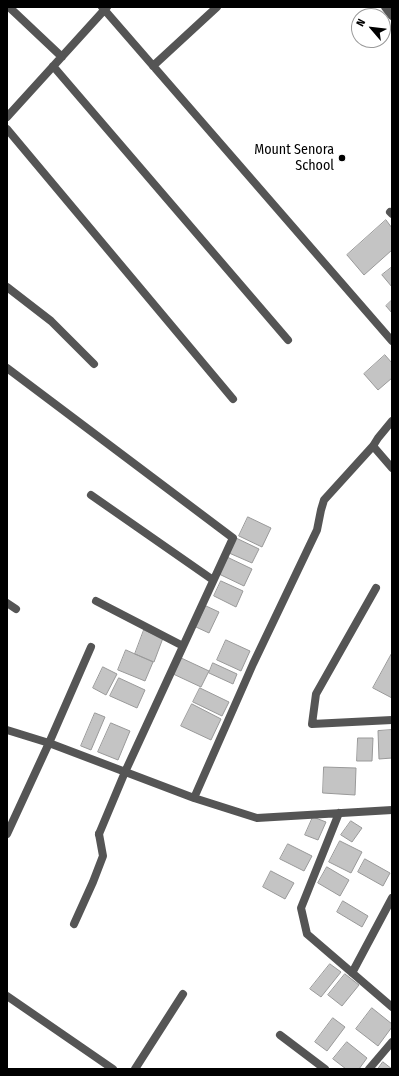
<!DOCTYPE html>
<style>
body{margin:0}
#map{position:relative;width:399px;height:1076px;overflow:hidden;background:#fff;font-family:"Fira Sans Condensed",sans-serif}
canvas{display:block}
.frame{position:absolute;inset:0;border:8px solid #000;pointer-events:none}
.north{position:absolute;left:351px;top:8px;width:40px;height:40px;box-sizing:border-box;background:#fff;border:1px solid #999;border-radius:50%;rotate:298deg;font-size:11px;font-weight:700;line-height:16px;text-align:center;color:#000}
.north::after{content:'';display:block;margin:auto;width:14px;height:18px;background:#000;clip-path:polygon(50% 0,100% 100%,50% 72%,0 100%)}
</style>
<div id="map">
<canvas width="399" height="1076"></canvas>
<div class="frame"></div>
<div class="north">N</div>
</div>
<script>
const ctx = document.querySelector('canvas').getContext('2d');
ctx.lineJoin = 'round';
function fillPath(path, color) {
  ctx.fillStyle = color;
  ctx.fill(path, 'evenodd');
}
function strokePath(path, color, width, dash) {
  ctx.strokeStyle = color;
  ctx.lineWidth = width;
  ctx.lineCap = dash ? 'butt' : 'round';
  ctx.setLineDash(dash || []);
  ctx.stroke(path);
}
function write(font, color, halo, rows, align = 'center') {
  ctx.font = font + ' "Fira Sans Condensed",sans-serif';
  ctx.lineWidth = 3;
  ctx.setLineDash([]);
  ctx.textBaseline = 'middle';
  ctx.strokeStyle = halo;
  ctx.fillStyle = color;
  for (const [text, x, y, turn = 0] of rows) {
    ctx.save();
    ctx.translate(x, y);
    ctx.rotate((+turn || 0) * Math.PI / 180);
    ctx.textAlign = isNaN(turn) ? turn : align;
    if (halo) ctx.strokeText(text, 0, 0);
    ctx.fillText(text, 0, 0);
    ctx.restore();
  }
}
const building = new Path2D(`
 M 386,220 L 392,228 L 392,250 L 364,275 L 347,255 Z
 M 392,267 L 392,287 L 382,275 Z
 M 392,300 L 392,313 L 386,306 Z
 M 385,355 L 392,363 L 392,378 L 378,390 L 364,374 Z
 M 248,517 L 271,528 L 262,547 L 239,536 Z
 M 236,538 L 259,549 L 252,563 L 229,553 Z
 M 227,557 L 252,569 L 244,586 L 219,574 Z
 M 221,581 L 243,591 L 236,607 L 214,596 Z
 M 206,606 L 219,612 L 209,633 L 196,627 Z
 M 144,630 L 163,638 L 154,662 L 135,654 Z
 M 226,640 L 250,651 L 241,671 L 217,660 Z
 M 126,650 L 153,662 L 145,681 L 118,670 Z
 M 392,653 L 392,698 L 373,688 Z
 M 179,657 L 209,671 L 201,687 L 171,673 Z
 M 213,663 L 237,674 L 233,684 L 209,673 Z
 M 103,667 L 117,674 L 106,695 L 93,688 Z
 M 119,678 L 145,690 L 137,708 L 110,696 Z
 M 200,688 L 229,702 L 222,716 L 193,702 Z
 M 192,704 L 221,719 L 211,740 L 181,726 Z
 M 95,713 L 105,717 L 91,750 L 81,746 Z
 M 111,723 L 130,731 L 118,760 L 98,752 Z
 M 392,730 L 392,758 L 379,759 L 378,731 Z
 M 358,738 L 373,738 L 372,761 L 357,761 Z
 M 324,767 L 356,768 L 355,795 L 323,793 Z
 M 313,817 L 326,822 L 318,840 L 305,835 Z
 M 351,821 L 362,828 L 352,842 L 341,835 Z
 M 340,841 L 362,852 L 351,873 L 329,862 Z
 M 288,844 L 312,856 L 304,871 L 280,859 Z
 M 365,859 L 390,873 L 383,886 L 358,872 Z
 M 327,867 L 349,880 L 340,896 L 318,883 Z
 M 271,871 L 294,883 L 285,899 L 263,887 Z
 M 343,901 L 368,916 L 362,927 L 337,912 Z
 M 330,964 L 341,972 L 321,997 L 310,989 Z
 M 345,974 L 359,985 L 342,1006 L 328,995 Z
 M 372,1008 L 392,1024 L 392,1027 L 378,1046 L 356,1029 Z
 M 333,1018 L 345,1027 L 327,1051 L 315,1042 Z
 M 347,1042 L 367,1058 L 359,1069 L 346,1069 L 333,1059 Z
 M 383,1062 L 392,1069 L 378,1069 Z`);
const service = new Path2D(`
 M 74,924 L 93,882 L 103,856 L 99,834`);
const minor = new Path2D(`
 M 9,7 L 62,57
 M 102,7 L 392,341
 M 385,7 L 392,16
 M 53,66 L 288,340
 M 153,66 L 217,7
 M 7,117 L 107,7
 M 7,129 L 233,399
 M 390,212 L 392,214
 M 7,287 L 51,321 L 94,364
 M 7,368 L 233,538 L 125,772 L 99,834
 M 373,446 L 392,468
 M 91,495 L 213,580
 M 376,588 L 316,694 L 312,724 L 392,720
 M 96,601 L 183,646
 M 7,603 L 16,609
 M 7,730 L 49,743 L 194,798 L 257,818 L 392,810
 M 194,798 L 253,664 L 317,530 L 321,510 L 324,500 L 373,446 L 378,438 L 392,421
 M 339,813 L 301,908 L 307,934 L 392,1007
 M 7,834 L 49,743 L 91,647
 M 352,973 L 392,898
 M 7,996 L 113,1069
 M 280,1035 L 325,1069
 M 135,1069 L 183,994
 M 369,1069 L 392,1042`);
const markers = [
 [342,158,4,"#000"]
];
const poiNames = [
 ["Mount Senora",334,150],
 ["School",334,166]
];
fillPath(building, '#c4c4c4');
strokePath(building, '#999', 1);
strokePath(service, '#555', 8);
strokePath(minor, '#555', 8);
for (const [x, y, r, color] of markers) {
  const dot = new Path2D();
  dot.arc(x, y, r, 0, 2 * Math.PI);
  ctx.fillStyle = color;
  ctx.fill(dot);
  strokePath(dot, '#fff', 1.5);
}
write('14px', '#000', '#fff', poiNames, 'right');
</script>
